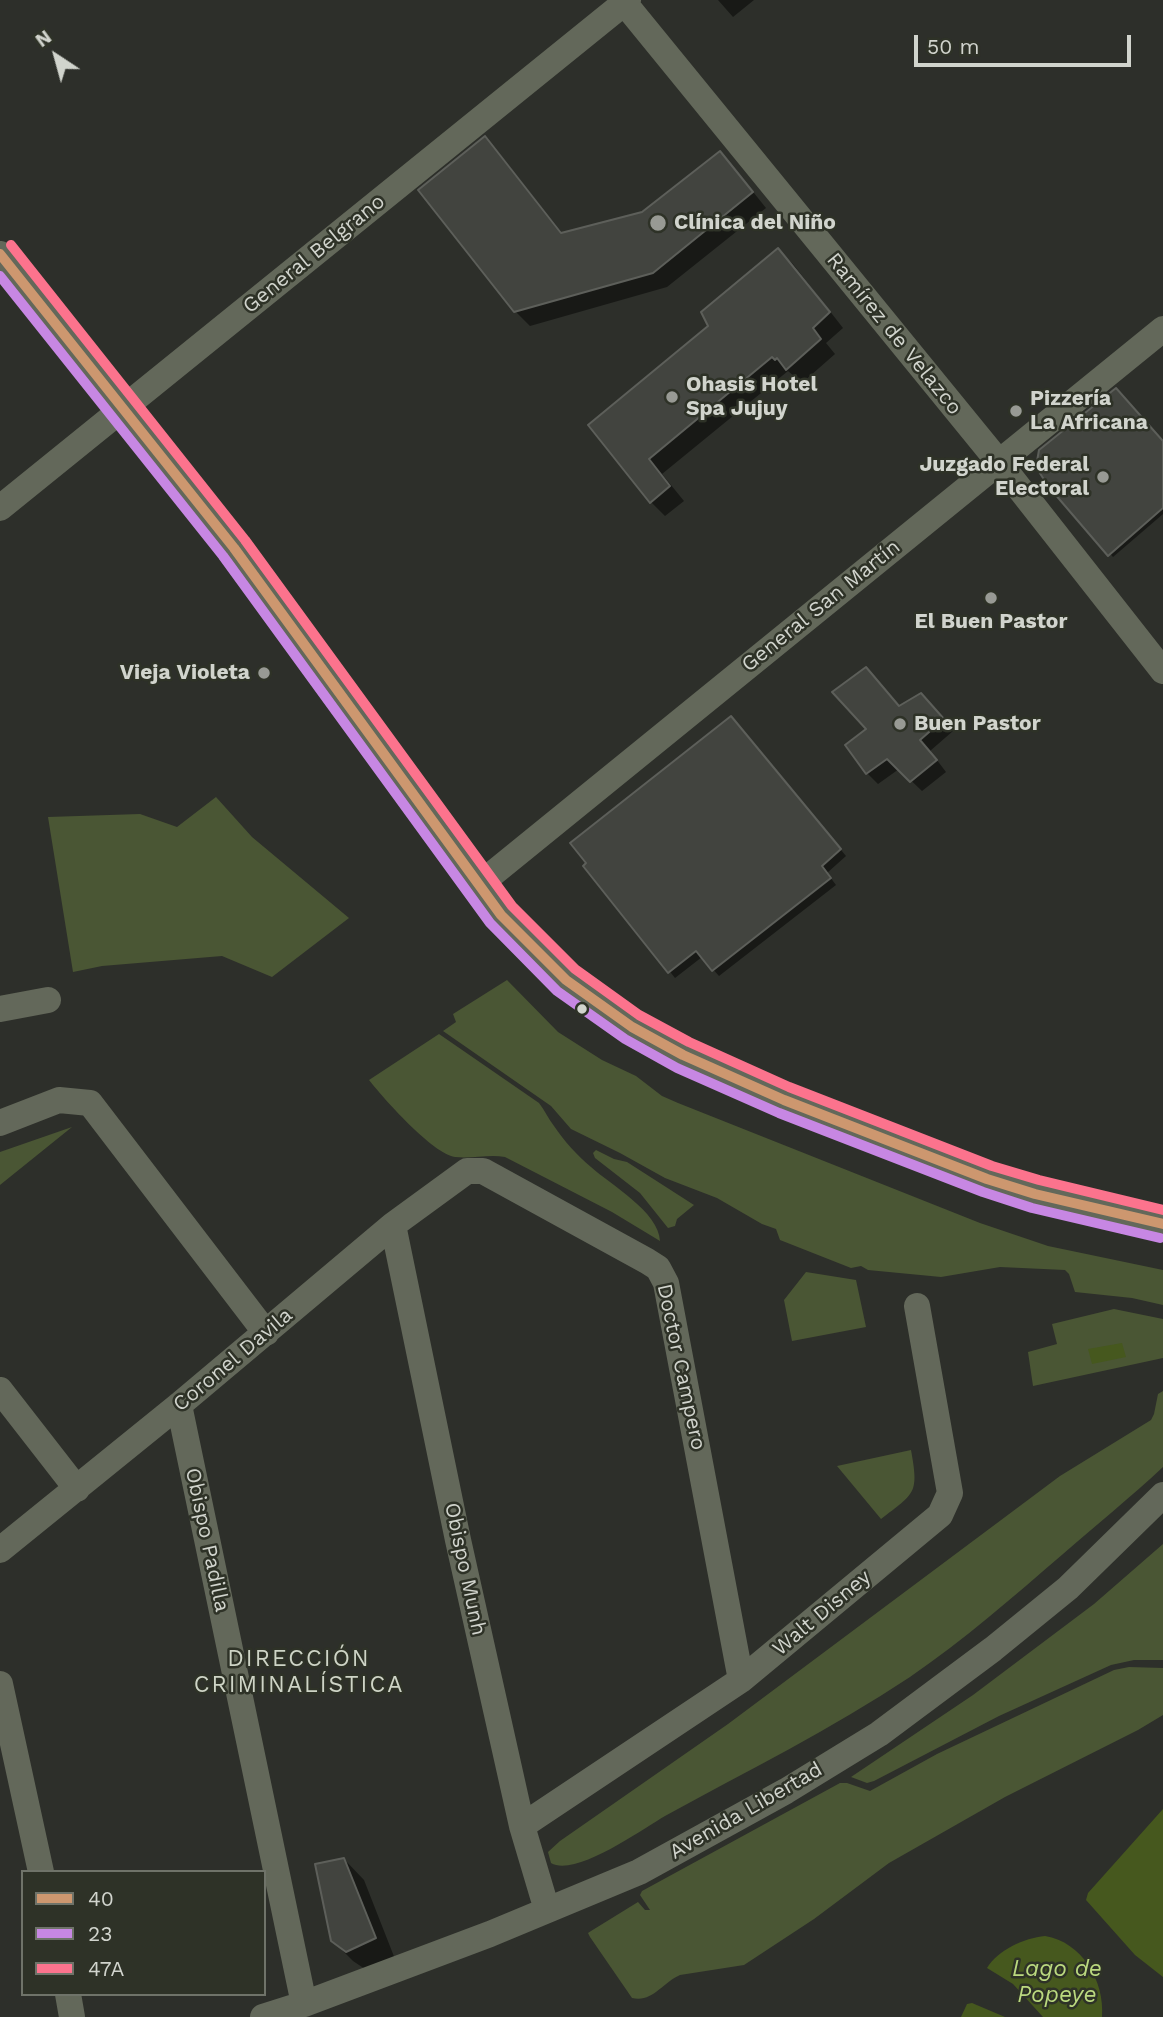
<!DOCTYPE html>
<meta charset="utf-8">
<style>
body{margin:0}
#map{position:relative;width:1163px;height:2017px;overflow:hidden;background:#2d2f2a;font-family:"Work Sans",sans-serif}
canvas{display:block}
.legend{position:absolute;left:21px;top:1870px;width:245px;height:126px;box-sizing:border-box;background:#2e3227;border:2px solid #6f7369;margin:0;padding:9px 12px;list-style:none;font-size:21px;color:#d1d4cd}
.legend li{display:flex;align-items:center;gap:14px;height:35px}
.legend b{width:35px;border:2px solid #6f7369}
.north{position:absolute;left:21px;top:21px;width:70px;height:70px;-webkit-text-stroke:5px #2e3227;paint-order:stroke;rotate:324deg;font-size:19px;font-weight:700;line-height:28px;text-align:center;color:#d1d4cd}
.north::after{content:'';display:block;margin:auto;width:24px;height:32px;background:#d1d4cd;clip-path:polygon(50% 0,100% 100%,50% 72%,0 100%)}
.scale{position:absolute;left:914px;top:35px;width:217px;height:32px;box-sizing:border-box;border:4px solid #d1d4cd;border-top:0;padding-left:9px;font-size:21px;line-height:24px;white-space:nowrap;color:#d1d4cd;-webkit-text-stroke:5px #2e3227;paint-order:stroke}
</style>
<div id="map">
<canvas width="1163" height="2017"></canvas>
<ul class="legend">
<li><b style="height:9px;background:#cd976f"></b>40</li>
<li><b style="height:9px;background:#c787e3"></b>23</li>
<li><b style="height:9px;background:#fc738d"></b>47A</li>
</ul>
<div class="north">N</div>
<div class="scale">50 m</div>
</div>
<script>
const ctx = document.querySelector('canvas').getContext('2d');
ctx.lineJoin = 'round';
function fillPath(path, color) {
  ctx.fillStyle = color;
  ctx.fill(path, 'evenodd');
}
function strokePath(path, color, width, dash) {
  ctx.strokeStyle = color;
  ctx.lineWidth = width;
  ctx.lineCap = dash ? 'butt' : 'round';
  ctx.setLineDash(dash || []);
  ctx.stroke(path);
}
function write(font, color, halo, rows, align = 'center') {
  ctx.font = font + ' "Work Sans",sans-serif';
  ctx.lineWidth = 5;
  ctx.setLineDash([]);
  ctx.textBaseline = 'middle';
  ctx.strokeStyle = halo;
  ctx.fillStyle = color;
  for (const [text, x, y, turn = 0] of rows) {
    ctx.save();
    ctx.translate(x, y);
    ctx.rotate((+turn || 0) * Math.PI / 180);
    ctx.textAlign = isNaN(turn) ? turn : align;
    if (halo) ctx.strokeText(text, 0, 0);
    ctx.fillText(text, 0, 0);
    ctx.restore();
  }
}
const green = new Path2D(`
 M 216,797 L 252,837 L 349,918 L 272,977 L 222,956 L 102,966 L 73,972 L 48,817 L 140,814 L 177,827 Z
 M 507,980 L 558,1032 L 602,1060 L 636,1076 L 662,1096 L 678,1103 L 980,1223 L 1048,1246 L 1163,1270 L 1163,1305 L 1132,1298 L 1075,1292 L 1069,1274 L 1065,1270 L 1000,1267 L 941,1277 L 868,1270 L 861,1266 L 851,1268 L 780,1240 L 776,1229 L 762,1224 L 717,1198 L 665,1178 L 620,1153 L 571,1129 L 551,1106 L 443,1031 L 456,1022 L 453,1014 Z
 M 439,1034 L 539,1103 C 545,1111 548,1118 554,1126 C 564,1141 577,1155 591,1167 C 611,1185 659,1212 660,1241 L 612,1212 L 505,1157 C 489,1154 472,1159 455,1157 C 433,1154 383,1098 369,1080 Z
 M 72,1127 L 0,1185 L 0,1152 Z
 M 596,1150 L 614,1159 L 627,1162 L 694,1205 L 677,1219 L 675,1226 L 668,1228 L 640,1193 L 595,1158 L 593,1153 Z
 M 806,1272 L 856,1280 L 866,1327 L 792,1341 L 784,1300 Z
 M 1114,1309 L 1163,1319 L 1163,1358 L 1033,1386 L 1028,1352 L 1057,1344 L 1052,1324 Z
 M 1163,1391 L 1163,1467 C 1131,1497 1096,1525 1063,1554 C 1013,1597 964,1640 910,1677 C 832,1729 747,1771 665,1816 C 644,1828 575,1878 551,1863 L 548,1852 L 560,1841 L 728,1724 L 1060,1476 L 1151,1420 L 1154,1414 L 1158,1394 Z
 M 911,1450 C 919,1494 915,1493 881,1519 L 837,1466 Z
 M 1163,1544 L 1163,1660 L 1134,1660 L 1111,1665 L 999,1716 L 874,1781 L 867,1783 L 851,1777 L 973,1695 L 1094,1604 Z
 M 1129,1667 L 1163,1668 L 1163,1715 L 1138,1730 L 1005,1797 L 889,1863 L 814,1919 L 744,1965 L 680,1975 C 662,1983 652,2003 632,1998 L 590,1937 L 588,1933 L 591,1931 L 638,1902 L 645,1910 L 650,1910 L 640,1895 L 642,1891 L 840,1783 L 847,1783 L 870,1791 L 937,1754 L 1114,1670 Z`);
const water = new Path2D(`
 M 1122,1343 L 1126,1357 L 1092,1364 L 1088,1349 Z
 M 1163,1809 L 1163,1977 L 1135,1955 L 1086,1900 L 1088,1893 Z
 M 1045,1936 C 1082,1942 1105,1981 1102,2017 L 1043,2017 L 1013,1984 L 987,1968 C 998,1950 1024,1938 1045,1936 Z
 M 972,2003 L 1005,2017 L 961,2017 L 967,2004 Z`);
const shadow = new Path2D(`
 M 718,0 L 754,0 L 733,17 Z
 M 485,138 L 499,153 L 563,234 L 643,214 L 734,168 L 766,208 L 667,287 L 530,326 L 515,311 Z
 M 778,250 L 793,264 L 843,328 L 826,343 L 835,354 L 802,383 L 788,371 L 662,474 L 684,501 L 665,516 L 651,502 L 590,425 L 711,327 Z
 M 1163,443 L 1163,514 L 1113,557 L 1049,485 Z
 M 932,706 L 953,731 L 930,751 L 946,772 L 922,791 L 899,769 L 878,784 L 867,773 L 900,708 Z
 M 737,724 L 846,856 L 827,873 L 836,885 L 719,976 L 702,957 L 675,978 L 586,866 Z
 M 344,1859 L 364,1880 L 395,1959 L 368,1971 L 353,1961 L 332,1940 Z`);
const building = new Path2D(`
 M 485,136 L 561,233 L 642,212 L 720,151 L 753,192 L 653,273 L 514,312 L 418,190 Z
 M 778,248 L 830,312 L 813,328 L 821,339 L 786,370 L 777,358 L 775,360 L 772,357 L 649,459 L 670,486 L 650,503 L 588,425 L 708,326 L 701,312 Z
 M 1116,388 L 1163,441 L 1163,508 L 1108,556 L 1048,486 L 1036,467 L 1039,450 Z
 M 866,667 L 899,706 L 921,693 L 944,719 L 920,740 L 937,760 L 910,782 L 887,759 L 866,774 L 845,745 L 866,729 L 832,692 Z
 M 731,716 L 841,849 L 822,866 L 831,878 L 712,971 L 696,951 L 668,973 L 583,866 L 586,863 L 570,843 Z
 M 344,1858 L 376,1938 L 346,1952 L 331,1941 L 315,1864 Z`);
const minor = new Path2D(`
 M 622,0 L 998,461 L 1163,671
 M 0,254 L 234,548 L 501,915 L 566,980 L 632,1027 L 683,1055 L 784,1100 L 987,1179 L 1035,1194 L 1163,1224
 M 0,508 L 628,0
 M 480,884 L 1163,329
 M 0,1009 L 48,1000
 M 0,1123 L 59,1100 L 90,1103 L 266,1333
 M 393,1225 L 458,1540 L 522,1826 L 547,1910
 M 0,1390 L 77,1489
 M 179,1405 L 304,2004
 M 0,1550 L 179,1405 L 393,1225 L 467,1171 L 483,1171 L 647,1261 L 658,1268 L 666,1283 L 741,1680
 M 0,1684 L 41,1872
 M 522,1826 L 741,1680 L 940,1515 L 950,1493 L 917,1306
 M 68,1994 L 72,2017
 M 263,2017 L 304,2004 L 490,1934 L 639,1872 L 786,1791 L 879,1734 L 993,1649 L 1068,1588 L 1163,1495`);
const bus1 = new Path2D(`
 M 0,254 L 234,548 L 501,915 L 566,980 L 632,1027 L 683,1055 L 784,1100 L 987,1179 L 1035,1194 L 1163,1224`);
const bus2 = new Path2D(`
 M 0,276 L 223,556 L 490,923 L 557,991 L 625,1039 L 677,1068 L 779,1113 L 983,1192 L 1032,1208 L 1160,1238`);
const bus3 = new Path2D(`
 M 11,245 L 245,540 L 512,906 L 575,969 L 639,1015 L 689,1042 L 789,1087 L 992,1166 L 1039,1180 L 1163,1210`);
const markers = [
 [658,223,9,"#989a94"],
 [672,397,7,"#989a94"],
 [1016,411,7,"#989a94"],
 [1103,477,7,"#989a94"],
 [991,598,7,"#989a94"],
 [264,673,7,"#989a94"],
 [900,724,7,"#989a94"],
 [582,1009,6,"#d1d4cd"]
];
const poiNames = [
 ["Clínica del Niño",674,223],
 ["Ohasis Hotel",686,385],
 ["Spa Jujuy",686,409],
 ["Pizzería",1030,399],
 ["La Africana",1030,423],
 ["Juzgado Federal",1089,465,"right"],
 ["Electoral",1089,489,"right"],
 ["El Buen Pastor",991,622,"center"],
 ["Vieja Violeta",250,673,"right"],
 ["Buen Pastor",914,724]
];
const streetNames = [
 ["General Belgrano",314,254,-39],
 ["Ramírez de Velazco",894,334,51],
 ["General San Martín",821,606,-39],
 ["Coronel Davila",233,1360,-40],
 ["Doctor Campero",681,1367,78],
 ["Obispo Padilla",207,1540,78],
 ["Obispo Munh",465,1569,78],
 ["Walt Disney",822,1613,-40],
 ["Avenida Libertad",746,1811,-30]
];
const neighbourhoodNames = [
 ["DIRECCIÓN",299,1659],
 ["CRIMINALÍSTICA",299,1685]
];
const waterNames = [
 ["Lago de",1057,1969],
 ["Popeye",1057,1995]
];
fillPath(green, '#4a5634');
fillPath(water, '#46581e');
fillPath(shadow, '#0007');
fillPath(building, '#42443f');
strokePath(building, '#5d5f5a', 2);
strokePath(minor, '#63685a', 26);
strokePath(bus1, '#cd976f', 10);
strokePath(bus2, '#c787e3', 10);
strokePath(bus3, '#fc738d', 10);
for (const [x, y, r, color] of markers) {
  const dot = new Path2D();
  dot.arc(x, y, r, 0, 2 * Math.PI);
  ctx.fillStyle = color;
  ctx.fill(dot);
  strokePath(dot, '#2e3227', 2.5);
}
write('bold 21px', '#d1d4cd', '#2e3227', poiNames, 'left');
write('21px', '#d1d4cd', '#2e3227', streetNames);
ctx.letterSpacing = '2px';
write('23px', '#ced4c6', '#2e3227', neighbourhoodNames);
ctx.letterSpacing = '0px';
write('italic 23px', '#bbd97f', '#2e3227', waterNames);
</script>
